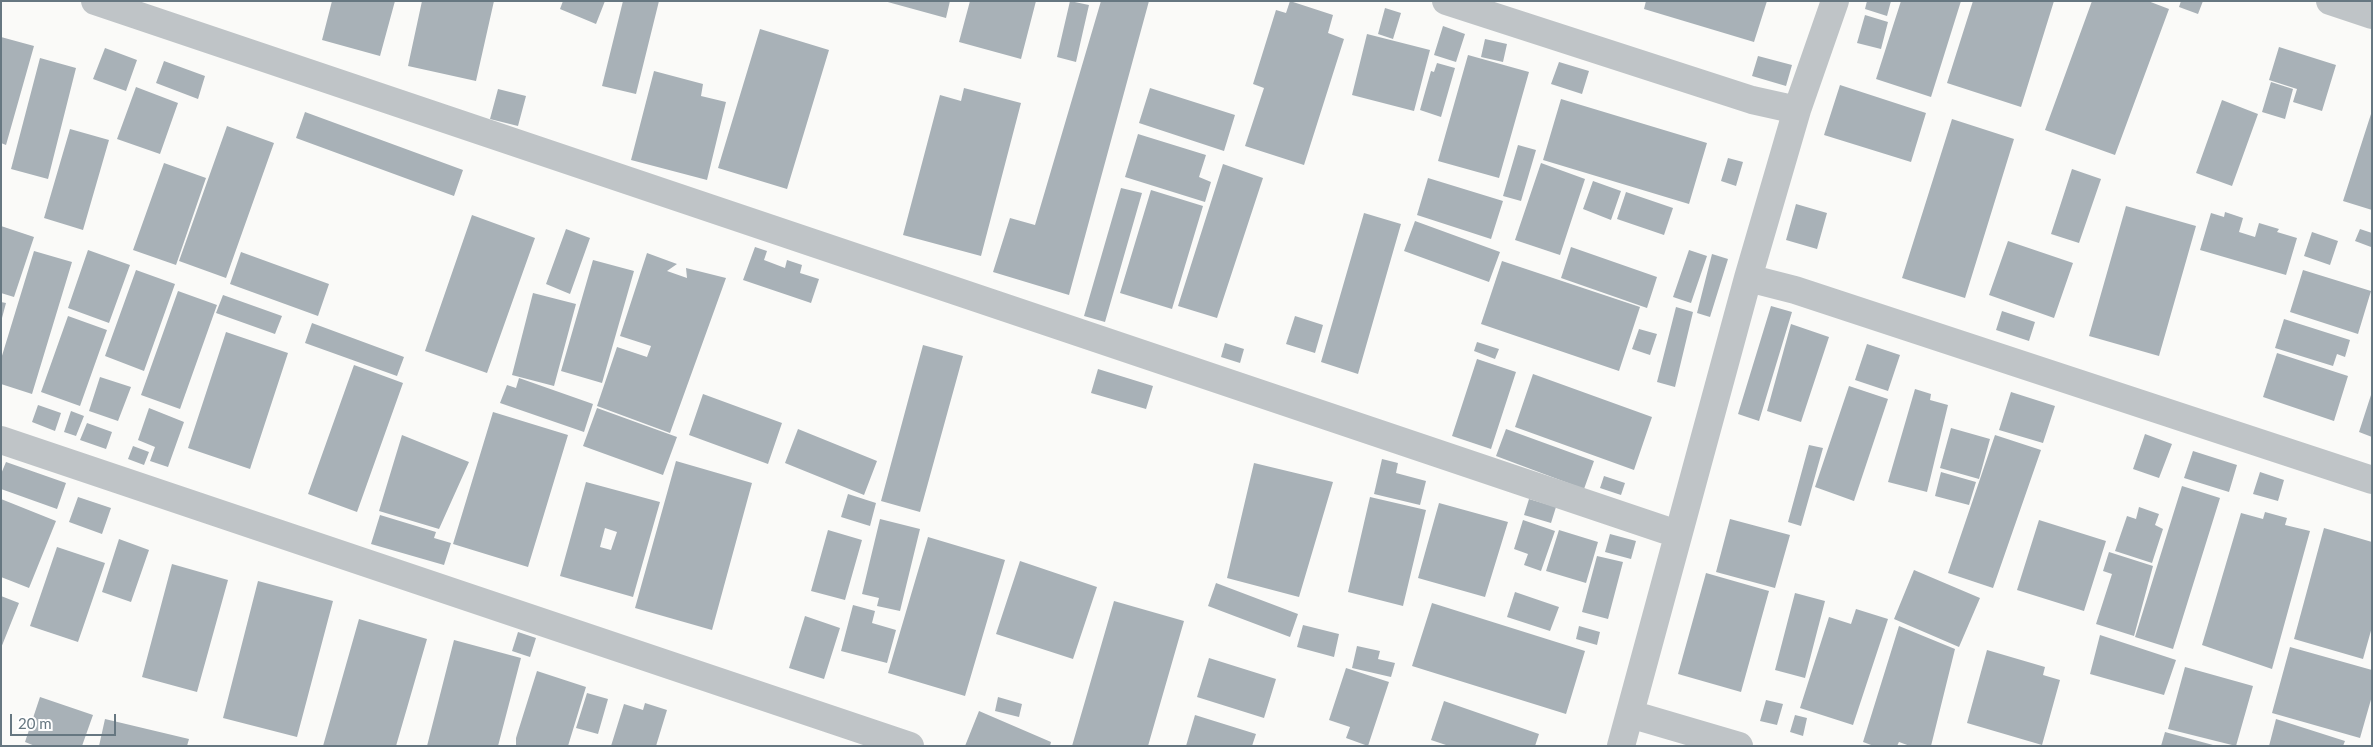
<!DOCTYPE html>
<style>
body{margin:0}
#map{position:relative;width:2373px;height:747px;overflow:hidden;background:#fafaf8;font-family:Lato,sans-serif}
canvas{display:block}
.frame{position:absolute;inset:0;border:2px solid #667781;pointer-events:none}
.scale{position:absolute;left:10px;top:714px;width:106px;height:22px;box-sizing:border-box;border:2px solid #667781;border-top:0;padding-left:6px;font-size:15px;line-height:18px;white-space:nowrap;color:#667781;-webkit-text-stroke:4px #fff;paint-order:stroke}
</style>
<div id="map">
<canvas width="2373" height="747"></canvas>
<div class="frame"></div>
<div class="scale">20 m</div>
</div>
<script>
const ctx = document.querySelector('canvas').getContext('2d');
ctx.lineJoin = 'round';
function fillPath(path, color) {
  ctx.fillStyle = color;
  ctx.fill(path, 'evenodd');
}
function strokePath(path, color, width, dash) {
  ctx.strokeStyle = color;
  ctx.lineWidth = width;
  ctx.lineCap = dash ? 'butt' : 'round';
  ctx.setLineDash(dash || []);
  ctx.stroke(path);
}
const building = new Path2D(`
 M 332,1 L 395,1 L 380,56 L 322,40 Z
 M 422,1 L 494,1 L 476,81 L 408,66 Z
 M 563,1 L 605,1 L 596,24 L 560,9 Z
 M 623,1 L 659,1 L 636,94 L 602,86 Z
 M 884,1 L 950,1 L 946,18 Z
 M 970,1 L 1036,1 L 1021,59 L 959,42 Z
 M 1070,1 L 1089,5 L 1076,62 L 1057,57 Z
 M 1101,1 L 1149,1 L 1069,295 L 993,272 L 1010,218 L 1035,225 Z
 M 1290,1 L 1333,15 L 1328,33 L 1344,39 L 1304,165 L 1245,146 L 1264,88 L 1253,84 L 1276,10 L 1286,13 Z
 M 1646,1 L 1767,1 L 1754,42 L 1644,9 Z
 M 1867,1 L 1891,1 L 1887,16 L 1865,9 Z
 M 1901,1 L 1961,1 L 1931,97 L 1876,79 Z
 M 1973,1 L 2054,1 L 2021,107 L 1947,83 Z
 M 2092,1 L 2148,1 L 2169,9 L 2115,155 L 2045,130 Z
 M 2181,1 L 2203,1 L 2198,14 L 2179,7 Z
 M 1385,8 L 1401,13 L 1393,39 L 1378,34 Z
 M 1865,15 L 1888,22 L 1881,49 L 1857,43 Z
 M 1443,26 L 1465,34 L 1456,62 L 1434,55 Z
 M 760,29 L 829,50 L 787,189 L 718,168 Z
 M 1367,34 L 1430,50 L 1414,111 L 1352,95 Z
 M 1,37 L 34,46 L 6,145 L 1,143 Z
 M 1485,39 L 1507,44 L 1503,62 L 1481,57 Z
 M 2279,47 L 2336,65 L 2322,111 L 2293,102 L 2297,89 L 2269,80 Z
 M 105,48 L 137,60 L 126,91 L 93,79 Z
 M 1468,55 L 1529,72 L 1499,178 L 1438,161 Z
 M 1758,56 L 1792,65 L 1786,86 L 1752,76 Z
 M 40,58 L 76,68 L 48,179 L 11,169 Z
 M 164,61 L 205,76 L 198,99 L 156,83 Z
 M 1559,62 L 1589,71 L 1582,94 L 1551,84 Z
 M 1437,63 L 1455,68 L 1441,117 L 1420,110 L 1431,71 L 1434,72 Z
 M 654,71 L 703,84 L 701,96 L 726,102 L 707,180 L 631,160 Z
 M 2271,82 L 2293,89 L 2285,119 L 2262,112 Z
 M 1840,85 L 1926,113 L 1911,162 L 1824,135 Z
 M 136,87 L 178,103 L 160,154 L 117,139 Z
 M 964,88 L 1021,103 L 981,256 L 903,235 L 940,95 L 961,101 Z
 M 1150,88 L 1235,115 L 1224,151 L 1139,123 Z
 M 498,89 L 526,96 L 518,126 L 490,119 Z
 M 1561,99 L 1707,143 L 1689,204 L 1543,160 Z
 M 2222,100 L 2258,114 L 2232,186 L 2196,173 Z
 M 305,112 L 463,170 L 454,196 L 296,138 Z
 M 2371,114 L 2372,114 L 2372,210 L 2343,201 Z
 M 1952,119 L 2014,139 L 1965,298 L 1902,278 Z
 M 227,126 L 274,143 L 226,278 L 179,261 Z
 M 70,129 L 109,140 L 83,230 L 44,218 Z
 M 1138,134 L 1206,155 L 1199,177 L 1211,182 L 1205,202 L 1125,177 Z
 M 1518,145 L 1536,150 L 1521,201 L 1503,196 Z
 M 1728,158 L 1743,162 L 1736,186 L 1721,181 Z
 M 164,163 L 206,178 L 176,265 L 133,250 Z
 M 1541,163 L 1585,179 L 1560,255 L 1515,240 Z
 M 1223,164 L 1263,178 L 1217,318 L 1178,306 Z
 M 2072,169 L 2101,179 L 2079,243 L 2051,234 Z
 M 1428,178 L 1503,201 L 1491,239 L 1417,215 Z
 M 1593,181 L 1621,191 L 1611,220 L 1583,209 Z
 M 1121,188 L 1142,193 L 1105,322 L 1084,316 Z
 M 1151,190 L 1203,206 L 1172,309 L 1120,293 Z
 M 1626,192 L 1673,208 L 1664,235 L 1617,219 Z
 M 1796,204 L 1827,213 L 1817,249 L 1786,240 Z
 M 2126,206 L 2196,226 L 2159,356 L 2089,336 Z
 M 2225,212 L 2243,218 L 2239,232 L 2255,237 L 2259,223 L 2279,229 L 2277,232 L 2297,238 L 2286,275 L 2200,250 L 2211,213 L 2224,217 Z
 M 1364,213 L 1401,224 L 1358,374 L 1321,362 Z
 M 472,215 L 535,238 L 487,373 L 425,351 Z
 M 1415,221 L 1500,252 L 1489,282 L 1404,251 Z
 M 1,226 L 34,237 L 14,297 L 1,293 Z
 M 566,229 L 590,238 L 570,294 L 546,284 Z
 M 2360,229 L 2372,233 L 2371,247 L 2355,241 Z
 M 2312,232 L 2338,241 L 2330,265 L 2304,256 Z
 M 2008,241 L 2073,263 L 2054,318 L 1989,295 Z
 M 755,247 L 767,251 L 764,260 L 785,268 L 787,260 L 802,265 L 800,273 L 819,279 L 811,303 L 743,280 Z
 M 1571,247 L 1657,277 L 1647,308 L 1561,278 Z
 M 88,250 L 130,265 L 109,323 L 68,308 Z
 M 1689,250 L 1707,256 L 1691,303 L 1673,297 Z
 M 34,251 L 72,262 L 32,394 L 1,384 L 1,359 Z
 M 241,252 L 329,284 L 318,316 L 230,284 Z
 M 647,253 L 677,264 L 667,271 L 687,278 L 686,268 L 726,278 L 670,433 L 597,406 L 617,347 L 647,357 L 651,346 L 620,336 Z
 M 1712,254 L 1728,259 L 1710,317 L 1697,313 Z
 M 593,260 L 634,271 L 602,383 L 561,371 Z
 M 1502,261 L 1640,307 L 1619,371 L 1481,324 Z
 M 136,270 L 175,284 L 144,371 L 105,356 Z
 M 2303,270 L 2371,291 L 2358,334 L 2290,312 Z
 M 178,291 L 217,305 L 180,409 L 141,395 Z
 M 533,293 L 576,304 L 554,386 L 512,375 Z
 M 223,295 L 282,316 L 275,334 L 216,313 Z
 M 1,302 L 6,303 L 2,318 L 1,318 Z
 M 1771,306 L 1792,312 L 1759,421 L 1738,414 Z
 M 1676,307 L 1693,312 L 1675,387 L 1657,382 Z
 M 2002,311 L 2035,322 L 2029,341 L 1996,330 Z
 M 68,316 L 107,330 L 80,406 L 41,392 Z
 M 1295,316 L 1323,325 L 1315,353 L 1286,344 Z
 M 2284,319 L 2350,340 L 2345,357 L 2337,354 L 2333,366 L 2275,348 Z
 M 312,323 L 404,357 L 397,376 L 305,343 Z
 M 1791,324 L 1829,337 L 1801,422 L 1767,411 Z
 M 1639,329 L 1657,334 L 1650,355 L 1632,349 Z
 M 226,332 L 288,353 L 250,469 L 188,448 Z
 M 1477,342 L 1499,349 L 1495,359 L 1474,351 Z
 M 1225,343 L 1244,349 L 1240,363 L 1221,357 Z
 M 1867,344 L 1900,355 L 1888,391 L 1855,380 Z
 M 923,345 L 963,356 L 920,512 L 881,501 Z
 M 2277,353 L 2348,376 L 2334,421 L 2263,397 Z
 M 1477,359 L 1516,372 L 1491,449 L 1452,436 Z
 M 354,365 L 403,383 L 357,512 L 308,494 Z
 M 1098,369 L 1153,386 L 1146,409 L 1091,393 Z
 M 1533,374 L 1652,417 L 1634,470 L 1515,427 Z
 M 100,377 L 131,387 L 118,421 L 89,411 Z
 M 519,378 L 593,404 L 584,432 L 500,403 L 507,385 L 516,388 Z
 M 1849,386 L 1888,399 L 1854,501 L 1815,487 Z
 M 1915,389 L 1931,394 L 1930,400 L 1948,405 L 1927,492 L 1888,482 Z
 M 2011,392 L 2055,406 L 2043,443 L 1999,430 Z
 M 703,394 L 782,423 L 768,464 L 689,435 Z
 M 2371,395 L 2372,395 L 2372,437 L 2359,432 Z
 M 38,405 L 61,413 L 55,431 L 32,422 Z
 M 149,408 L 184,422 L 168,467 L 150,461 L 155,447 L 138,440 Z
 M 597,408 L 677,437 L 663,475 L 583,446 Z
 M 71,411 L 84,416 L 76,436 L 64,432 Z
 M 493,412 L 568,435 L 528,567 L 453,544 Z
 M 87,423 L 112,432 L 106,449 L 80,440 Z
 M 1951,428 L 1990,439 L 1979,479 L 1940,468 Z
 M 798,429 L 877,461 L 864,495 L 785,463 Z
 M 1506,429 L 1594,461 L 1584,489 L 1496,456 Z
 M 2145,434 L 2172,444 L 2159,478 L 2133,469 Z
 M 402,435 L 469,462 L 439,529 L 379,511 Z
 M 1995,435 L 2041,450 L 1993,588 L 1948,573 Z
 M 1809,445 L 1823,448 L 1801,526 L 1788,522 Z
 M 133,446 L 149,452 L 144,465 L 128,459 Z
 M 2193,451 L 2237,465 L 2229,492 L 2184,478 Z
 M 1382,459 L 1398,463 L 1396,473 L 1426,481 L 1420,505 L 1374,494 Z
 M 676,461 L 752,483 L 712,630 L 635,608 Z
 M 6,462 L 66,483 L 57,509 L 1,489 L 1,474 Z
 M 1254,463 L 1333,482 L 1299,597 L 1227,578 Z
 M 1941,472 L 1976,482 L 1969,505 L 1935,496 Z
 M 2260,472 L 2284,480 L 2278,501 L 2253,494 Z
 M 1604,476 L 1625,483 L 1621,495 L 1600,488 Z
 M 586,482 L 660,502 L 633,597 L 560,576 ZM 605,528 L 617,532 L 611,550 L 600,547 Z
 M 2182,486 L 2220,498 L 2173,649 L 2135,637 Z
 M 848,494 L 876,503 L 870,526 L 841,517 Z
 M 78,497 L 111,508 L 102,534 L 69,522 Z
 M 1370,497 L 1426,510 L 1403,606 L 1348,592 Z
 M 1,499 L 56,521 L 29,588 L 1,577 Z
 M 1529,499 L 1556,507 L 1551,523 L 1524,515 Z
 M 1439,503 L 1508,522 L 1485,597 L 1418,578 Z
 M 2139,507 L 2159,514 L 2155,525 L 2163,529 L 2152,563 L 2115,551 L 2127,516 L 2136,519 Z
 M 2265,512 L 2287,518 L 2285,525 L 2310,531 L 2272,669 L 2202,645 L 2241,513 L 2263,519 Z
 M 380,515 L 436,532 L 434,538 L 451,543 L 444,565 L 371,544 Z
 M 880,519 L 920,529 L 900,611 L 877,606 L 879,598 L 862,594 Z
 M 1730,519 L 1790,535 L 1775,588 L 1716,572 Z
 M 1523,520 L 1555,531 L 1541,571 L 1524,565 L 1528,554 L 1514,549 Z
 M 2039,520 L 2106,541 L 2084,611 L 2017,590 Z
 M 2324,528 L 2372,542 L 2372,627 L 2363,659 L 2294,639 Z
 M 828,530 L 862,540 L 845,600 L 811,591 Z
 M 1559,530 L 1598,542 L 1586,583 L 1546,571 Z
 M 1610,534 L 1636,541 L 1631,559 L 1605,552 Z
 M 928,537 L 1005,560 L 965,696 L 888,673 Z
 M 119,539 L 149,550 L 131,602 L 102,592 Z
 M 57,547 L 105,563 L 78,642 L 30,626 Z
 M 2109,552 L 2153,566 L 2134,636 L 2096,624 L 2112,574 L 2103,571 Z
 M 1597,556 L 1623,562 L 1608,619 L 1582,612 Z
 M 1020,561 L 1097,587 L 1073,659 L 996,634 Z
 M 172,564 L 228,580 L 197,692 L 142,677 Z
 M 1914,570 L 1980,598 L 1959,647 L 1894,619 Z
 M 1706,573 L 1769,591 L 1741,692 L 1678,674 Z
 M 258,581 L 333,601 L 297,737 L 223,718 Z
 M 1216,583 L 1298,614 L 1290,637 L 1208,606 Z
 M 1515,592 L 1559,607 L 1550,631 L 1507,617 Z
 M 1795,593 L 1825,601 L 1805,678 L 1775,670 Z
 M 1,596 L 19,603 L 1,648 Z
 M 1114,601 L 1184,621 L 1148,746 L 1072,746 Z
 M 1432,603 L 1585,651 L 1566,714 L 1412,666 Z
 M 853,605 L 875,611 L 872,623 L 896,630 L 887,663 L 841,651 Z
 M 1856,609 L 1888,619 L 1853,725 L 1800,708 L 1829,617 L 1851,624 Z
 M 805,616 L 840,628 L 824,679 L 789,668 Z
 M 359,619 L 427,639 L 396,746 L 323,746 Z
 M 1303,625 L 1339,634 L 1334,657 L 1297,647 Z
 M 1579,626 L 1600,632 L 1597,645 L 1576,639 Z
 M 1899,626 L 1955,649 L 1931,746 L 1910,746 L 1899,742 L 1897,746 L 1874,746 L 1863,742 Z
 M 518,632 L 536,638 L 530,657 L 512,651 Z
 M 2100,635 L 2176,660 L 2164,695 L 2090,674 Z
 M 454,640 L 521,658 L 498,746 L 427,746 Z
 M 1357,646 L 1380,651 L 1378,659 L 1395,663 L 1391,677 L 1352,668 Z
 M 2290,647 L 2372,670 L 2372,696 L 2360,738 L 2272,713 Z
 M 1987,650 L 2045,667 L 2043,675 L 2060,680 L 2042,745 L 1967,723 Z
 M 1209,658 L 1276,679 L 1264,718 L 1197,697 Z
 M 2185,667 L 2253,686 L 2236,746 L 2168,729 Z
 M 1346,668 L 1389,682 L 1368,746 L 1346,738 L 1350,727 L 1329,720 Z
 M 537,671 L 586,687 L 568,746 L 516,746 L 516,738 Z
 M 587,693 L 608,699 L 598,734 L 576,728 Z
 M 40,697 L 93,715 L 82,746 L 35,746 L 25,742 Z
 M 998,697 L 1022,704 L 1019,717 L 995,711 Z
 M 1766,700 L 1783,704 L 1777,725 L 1760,721 Z
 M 1444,701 L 1539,734 L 1535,746 L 1449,746 L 1431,740 Z
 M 645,703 L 667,710 L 656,746 L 611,746 L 624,704 L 643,710 Z
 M 979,711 L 1051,742 L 1050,746 L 965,746 Z
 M 1195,715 L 1256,734 L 1252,746 L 1186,746 Z
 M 1795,715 L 1807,718 L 1803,736 L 1790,732 Z
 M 105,719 L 189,739 L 187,746 L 99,746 Z
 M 2276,719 L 2345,741 L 2343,746 L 2269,746 Z
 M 2165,732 L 2213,745 L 2213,746 L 2161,746 Z`);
const minor = new Path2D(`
 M 95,1 L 1677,534
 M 1446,1 L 1752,100 L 1797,110
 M 2330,1 L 2372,15
 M 1748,278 L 1795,290 L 2372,480
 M 1,440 L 910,746
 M 1630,714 L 1739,746
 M 1621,746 L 1748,278 L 1797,110 L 1835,1`);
fillPath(building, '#a8b1b7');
strokePath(minor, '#bfc4c7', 28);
</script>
